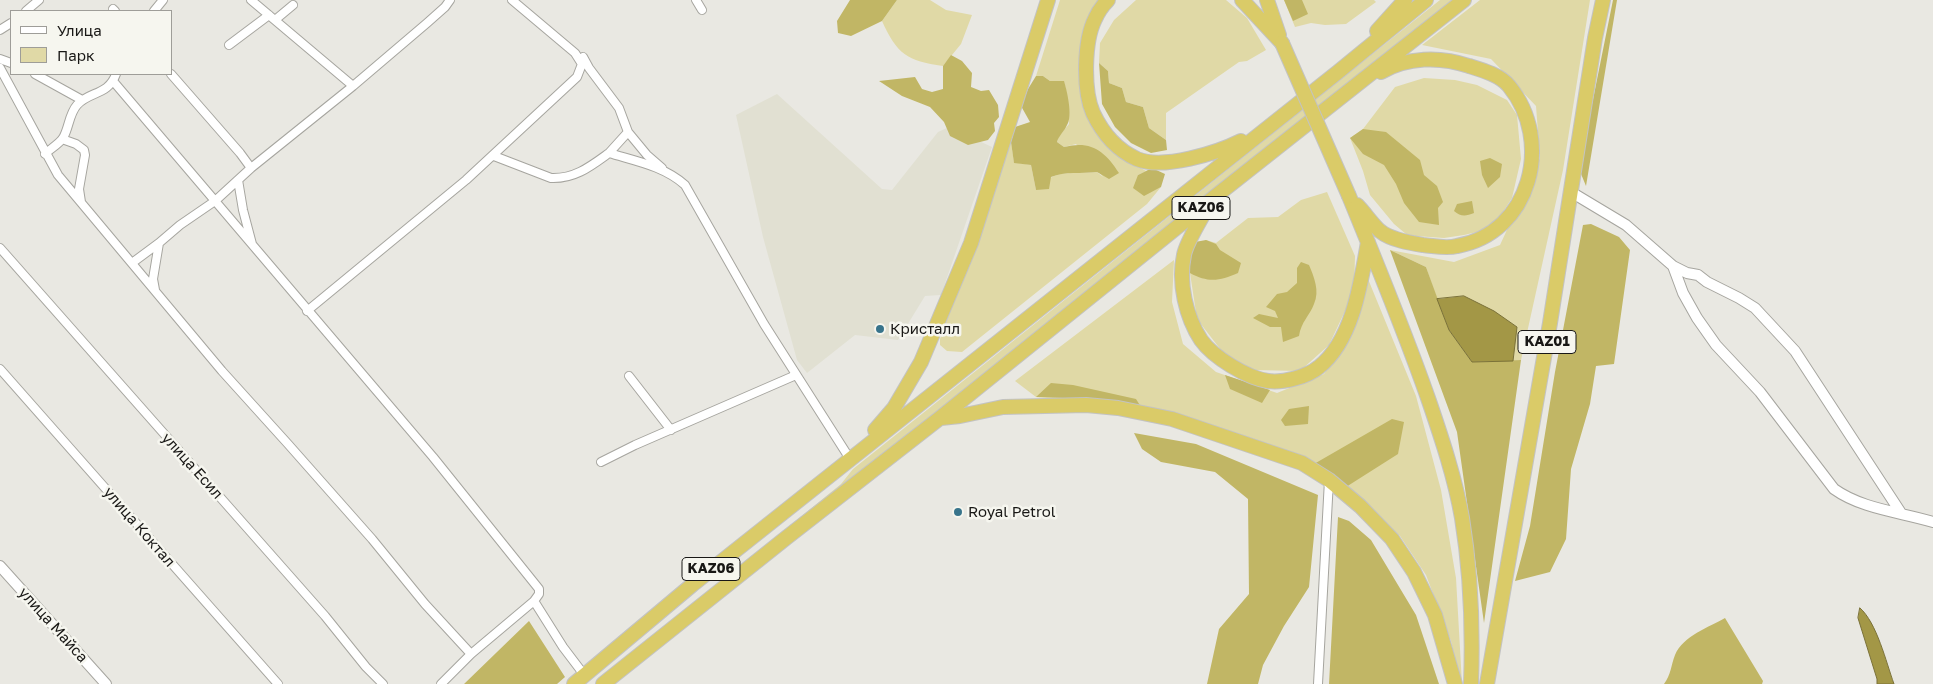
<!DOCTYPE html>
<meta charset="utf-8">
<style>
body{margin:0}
#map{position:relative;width:1933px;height:684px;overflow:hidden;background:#e9e8e2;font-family:"Golos Text",sans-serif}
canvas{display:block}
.legend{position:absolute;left:10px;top:10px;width:162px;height:65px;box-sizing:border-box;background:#f6f6ef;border:1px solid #9e9d98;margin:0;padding:6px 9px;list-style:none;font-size:15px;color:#191816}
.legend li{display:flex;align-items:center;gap:10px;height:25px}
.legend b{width:25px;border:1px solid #9e9d98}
</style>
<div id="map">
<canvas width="1933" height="684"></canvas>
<ul class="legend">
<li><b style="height:6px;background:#fff"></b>Улица</li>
<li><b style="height:14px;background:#e0d9a6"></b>Парк</li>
</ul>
</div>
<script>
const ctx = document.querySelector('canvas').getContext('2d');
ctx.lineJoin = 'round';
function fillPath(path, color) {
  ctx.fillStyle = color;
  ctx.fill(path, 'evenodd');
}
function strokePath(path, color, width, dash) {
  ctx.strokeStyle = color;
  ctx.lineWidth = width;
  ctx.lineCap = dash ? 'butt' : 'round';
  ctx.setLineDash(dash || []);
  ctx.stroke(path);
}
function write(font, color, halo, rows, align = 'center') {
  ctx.font = font + ' "Golos Text",sans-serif';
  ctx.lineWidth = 5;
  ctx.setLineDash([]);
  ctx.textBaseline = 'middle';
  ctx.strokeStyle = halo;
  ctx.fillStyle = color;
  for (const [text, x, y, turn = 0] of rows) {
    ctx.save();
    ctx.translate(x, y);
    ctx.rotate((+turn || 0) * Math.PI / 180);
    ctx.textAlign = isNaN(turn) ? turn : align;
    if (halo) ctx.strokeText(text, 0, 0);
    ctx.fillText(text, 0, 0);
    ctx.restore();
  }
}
const built = new Path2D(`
 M 777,94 L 882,189 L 892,190 L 938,132 L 949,127 L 992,147 L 941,295 L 925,296 L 898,340 L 855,335 L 807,373 L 797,360 L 763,237 L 736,115 Z`);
const green = new Path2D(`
 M 897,0 L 930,0 L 946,10 L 972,15 L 961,44 L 943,66 C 907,61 897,54 882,21 Z
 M 1060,0 L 1103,0 L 1088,24 L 1079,80 L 1084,105 L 1111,150 L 1146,171 L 1138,175 L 1144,195 L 1161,187 L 1147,204 L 962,352 L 947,351 L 940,345 L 940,339 L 1011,142 L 1014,162 L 1031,165 L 1036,190 C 1041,186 1046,180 1052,177 C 1062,171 1084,174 1097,172 L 1103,177 L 1076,144 L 1064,147 L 1057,142 L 1059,136 L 1069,124 L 1066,90 L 1064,82 L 1050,81 L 1043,76 L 1036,76 Z
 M 1136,0 L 1226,0 L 1247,18 L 1266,50 L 1247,61 L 1239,62 L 1166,113 L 1166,140 L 1149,128 L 1143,107 L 1126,102 L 1122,88 L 1109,83 L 1108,71 L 1099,63 L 1100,43 L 1114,20 Z
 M 1284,0 L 1374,0 L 1376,2 L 1346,24 L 1325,25 L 1311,23 L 1295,27 Z
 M 1440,0 L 1455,0 L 1256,156 L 788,531 L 788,527 L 841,484 L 853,469 Z
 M 1480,0 L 1590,0 L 1563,170 L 1521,360 L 1513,361 L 1516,326 L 1464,296 L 1437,299 L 1426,267 L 1390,250 L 1454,262 L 1500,245 L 1540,158 L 1536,106 L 1491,59 L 1422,45 Z
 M 1424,78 L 1455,80 L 1477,85 L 1507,100 L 1517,115 L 1521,159 L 1512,198 L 1499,218 L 1481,231 L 1464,235 L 1444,238 L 1416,236 L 1406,234 L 1394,224 L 1370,195 L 1363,171 L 1350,138 L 1363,129 L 1395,87 Z
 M 1327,192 L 1355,256 L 1354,292 L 1329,345 L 1300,371 L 1254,370 L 1224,354 L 1197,319 L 1190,273 L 1190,254 L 1206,240 L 1216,243 L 1248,218 L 1278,217 L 1301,200 Z
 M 1174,260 L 1172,302 L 1183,344 L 1216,372 L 1277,393 L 1324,374 L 1356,322 L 1368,279 L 1416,396 L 1441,490 L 1456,578 L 1462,684 L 1460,684 L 1451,641 L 1426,575 L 1400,536 L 1335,477 L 1314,464 L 1254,439 L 1158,409 L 1091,399 L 1036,397 L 1015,381 Z`);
const forest = new Path2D(`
 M 850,0 L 897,0 L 882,21 L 851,36 L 838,33 L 837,21 Z
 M 1284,0 L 1302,0 L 1308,14 L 1293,21 Z
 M 1613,0 L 1617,0 L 1586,186 L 1579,169 Z
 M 951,55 L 962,61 L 972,73 L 971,87 L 981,91 L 989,90 L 998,105 L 999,117 L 994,123 L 995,131 L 988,140 L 968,145 L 950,136 L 944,122 L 930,107 L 902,96 L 879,81 L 915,77 L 922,89 L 932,92 L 943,89 L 943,66 Z
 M 1099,63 L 1108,71 L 1109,83 L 1122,88 L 1126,102 L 1143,107 L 1149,128 L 1166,140 L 1167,150 L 1151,153 L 1131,143 L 1115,127 L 1102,104 Z
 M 1036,76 L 1043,76 L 1050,81 L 1064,81 C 1067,91 1073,116 1067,125 C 1064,132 1059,135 1057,142 L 1064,147 C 1091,140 1105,151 1119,173 L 1109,179 L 1097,172 C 1081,174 1065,171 1051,177 L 1049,189 L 1036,190 L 1031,165 L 1014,163 L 1011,142 L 1015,127 L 1030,122 L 1021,106 L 1028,89 Z
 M 1363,129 L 1386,132 L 1420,160 L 1424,175 L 1437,186 L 1443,202 L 1438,208 L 1439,225 L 1419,222 L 1404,203 L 1396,184 L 1384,165 L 1363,154 L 1350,138 Z
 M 1490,158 L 1502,164 L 1500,177 L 1488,188 L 1482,175 L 1480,161 Z
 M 1152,168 L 1165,174 L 1161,187 L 1144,196 L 1133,188 L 1138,175 Z
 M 1472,201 L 1474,213 C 1466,216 1461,217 1454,211 L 1457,204 Z
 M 1591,224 L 1619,237 L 1630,250 L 1614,364 L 1596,366 L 1590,404 L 1571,469 L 1566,539 L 1550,572 L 1515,581 L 1530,526 L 1555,372 L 1583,225 Z
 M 1206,240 L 1216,244 L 1220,250 L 1241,263 L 1238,273 C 1220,281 1208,283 1190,273 L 1190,254 L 1195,242 Z
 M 1390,250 L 1426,267 L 1449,330 L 1472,362 L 1521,360 L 1484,623 L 1457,432 Z
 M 1301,262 L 1309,265 C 1314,277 1320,291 1314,304 C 1310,315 1301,322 1299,336 L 1283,342 L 1281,327 L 1270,327 L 1253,318 L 1259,314 L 1278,318 L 1275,311 L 1266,307 L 1277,294 L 1287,292 L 1297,283 L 1297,268 Z
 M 1225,375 L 1270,390 L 1262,403 L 1230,389 Z
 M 1051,383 L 1073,385 L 1136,399 L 1141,407 L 1091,399 L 1036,397 Z
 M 1309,406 L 1308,424 L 1285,426 L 1281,420 L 1289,409 Z
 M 1392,419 L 1404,422 L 1398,454 L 1346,487 L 1314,464 Z
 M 1134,433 L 1196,444 L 1318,495 L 1309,587 L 1284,626 L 1263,665 L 1258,684 L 1207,684 L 1219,629 L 1249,594 L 1248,499 L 1215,472 L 1161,462 L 1142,449 Z
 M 1338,517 L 1349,521 L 1371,540 L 1416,615 L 1439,684 L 1329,684 Z
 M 1725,618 L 1763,681 L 1762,684 L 1664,684 C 1671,675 1671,665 1675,655 C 1683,636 1709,627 1725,618 Z
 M 529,621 L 565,677 L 557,684 L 464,684 Z`);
const water = new Path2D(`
 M 1464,296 L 1494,311 L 1517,327 L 1513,361 L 1472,362 L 1449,330 L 1437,299 Z
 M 1860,608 C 1877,623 1886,662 1894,684 L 1877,684 L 1877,679 L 1858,618 Z`);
const minor = new Path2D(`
 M 251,0 L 353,86
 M 696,0 L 702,10
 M 113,9 L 115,11
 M 26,11 L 39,0
 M 154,11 L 163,0
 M 275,20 L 293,5
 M 0,30 L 11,23
 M 229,45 L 269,15
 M 583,57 L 589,68 L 619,108 L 628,132 L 647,155 L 662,168
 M 0,59 L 11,63
 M 0,68 L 58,175 L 222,371 L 288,444 L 372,539 L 425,604 L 471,654
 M 35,74 L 82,100
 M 171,74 L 240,153 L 251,168
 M 113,81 L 433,457 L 539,589 L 539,594 L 534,601 L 471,654 L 441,684
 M 62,139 L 76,144 L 84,150 L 85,155 L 79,189 L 81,202
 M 609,153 L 628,132
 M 45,154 C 50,149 59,144 63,138 C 69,128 69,114 77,105 C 89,91 108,96 116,74
 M 494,156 L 551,178 C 575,179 591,166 609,153 C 635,161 664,166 685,185 L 764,324 L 850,459
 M 238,180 L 243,210 L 252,244
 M 0,248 L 325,616 L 366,667 L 383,684
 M 132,263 L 159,243
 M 155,290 L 153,279 L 159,243 L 180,225 L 215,201 L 251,168 L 353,86 L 427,23 L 445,7 L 450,0
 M 307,311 L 466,180 L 577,77 L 582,64 L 575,53 L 512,0
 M 0,369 L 278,684
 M 629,376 L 671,430
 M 601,462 L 635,445 L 796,375
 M 534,601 L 563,647 L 585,676
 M 1318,684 L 1329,480`);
const tertiary = new Path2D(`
 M 1571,192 L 1626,225 L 1673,266 L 1687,273 L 1698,275 L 1707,282 L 1739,298 L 1755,308 L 1795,351 L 1901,513
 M 1673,266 L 1683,293 L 1697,318 L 1716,345 L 1760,392 L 1834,489 C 1862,509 1900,512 1933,522
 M 0,566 L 106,684`);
const trunk = new Path2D(`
 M 1108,0 C 1103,5 1098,12 1095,19 C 1084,41 1083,90 1093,113 C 1102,132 1117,150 1137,159 C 1163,170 1217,153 1241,141
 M 1242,0 L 1282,43
 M 1267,0 L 1279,35
 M 1377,31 L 1405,0
 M 1349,196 C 1377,264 1405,332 1429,401 C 1442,439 1455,478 1462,518 C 1471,573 1473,628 1471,684
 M 1209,204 C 1202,218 1186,242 1184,255 C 1178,283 1186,317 1201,340 C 1213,357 1247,378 1268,381 C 1283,383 1307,377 1319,367 C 1353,340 1361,282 1368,242
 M 1357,205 C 1365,213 1372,224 1380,231 C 1391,240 1410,243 1423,245 C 1435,246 1446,249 1457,246 C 1531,233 1554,141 1509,86 C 1500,75 1482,70 1469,66 C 1440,56 1407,57 1381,72
 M 941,418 L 960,416 L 1003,407 L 1086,405 L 1118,408 L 1172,419 L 1302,463 L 1329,480 L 1360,506 L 1392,539 L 1414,572 L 1435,615 L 1455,684
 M 875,430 L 894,408 L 921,362 L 971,243 L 1048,0
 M 574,684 L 692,585 L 1338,72 L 1426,0
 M 603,684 L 786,538 L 940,418 L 1212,199 L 1464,0
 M 1487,684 L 1550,323 L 1595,38 L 1603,0`);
const trunkBridge = new Path2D(`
 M 1282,43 L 1349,196`);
const markers = [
 [880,329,5,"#38748b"],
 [958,512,5,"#38748b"]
];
const shields = [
 [1201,208,58],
 [1547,342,58],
 [711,569,58]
];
const shieldNames = [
 ["KАZ06",1201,208],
 ["KАZ01",1547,342],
 ["KАZ06",711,569]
];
const poiNames = [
 ["Кристалл",890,329],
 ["Royal Petrol",968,512]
];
const streetNames = [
 ["улица Есил",192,466,48],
 ["улица Коктал",139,527,49],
 ["улица Майса",53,625,48]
];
fillPath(built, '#e1e0d2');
fillPath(green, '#e0d9a6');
fillPath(forest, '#c1b665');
fillPath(water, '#a39746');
strokePath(water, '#7a7138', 1);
strokePath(minor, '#a6a59f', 10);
strokePath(tertiary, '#a6a59f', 12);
strokePath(trunk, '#c3c3c2', 16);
strokePath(minor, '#fff', 8);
strokePath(tertiary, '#fff', 10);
strokePath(trunk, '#dacb68', 14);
strokePath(trunkBridge, '#c3c3c2', 16, []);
strokePath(trunkBridge, '#dacb68', 14);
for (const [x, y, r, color] of markers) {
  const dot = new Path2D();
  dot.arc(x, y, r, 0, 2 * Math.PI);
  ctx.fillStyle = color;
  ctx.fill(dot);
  strokePath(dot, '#f6f6ef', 2);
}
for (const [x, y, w] of shields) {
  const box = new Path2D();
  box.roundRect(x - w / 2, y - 11.5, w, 23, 4);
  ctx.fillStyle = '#f6f6ef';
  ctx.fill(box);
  strokePath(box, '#191816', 1);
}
write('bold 14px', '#191816', null, shieldNames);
write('15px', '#191816', '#f6f6ef', poiNames, 'left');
write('15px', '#191816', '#f6f6ef', streetNames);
</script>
